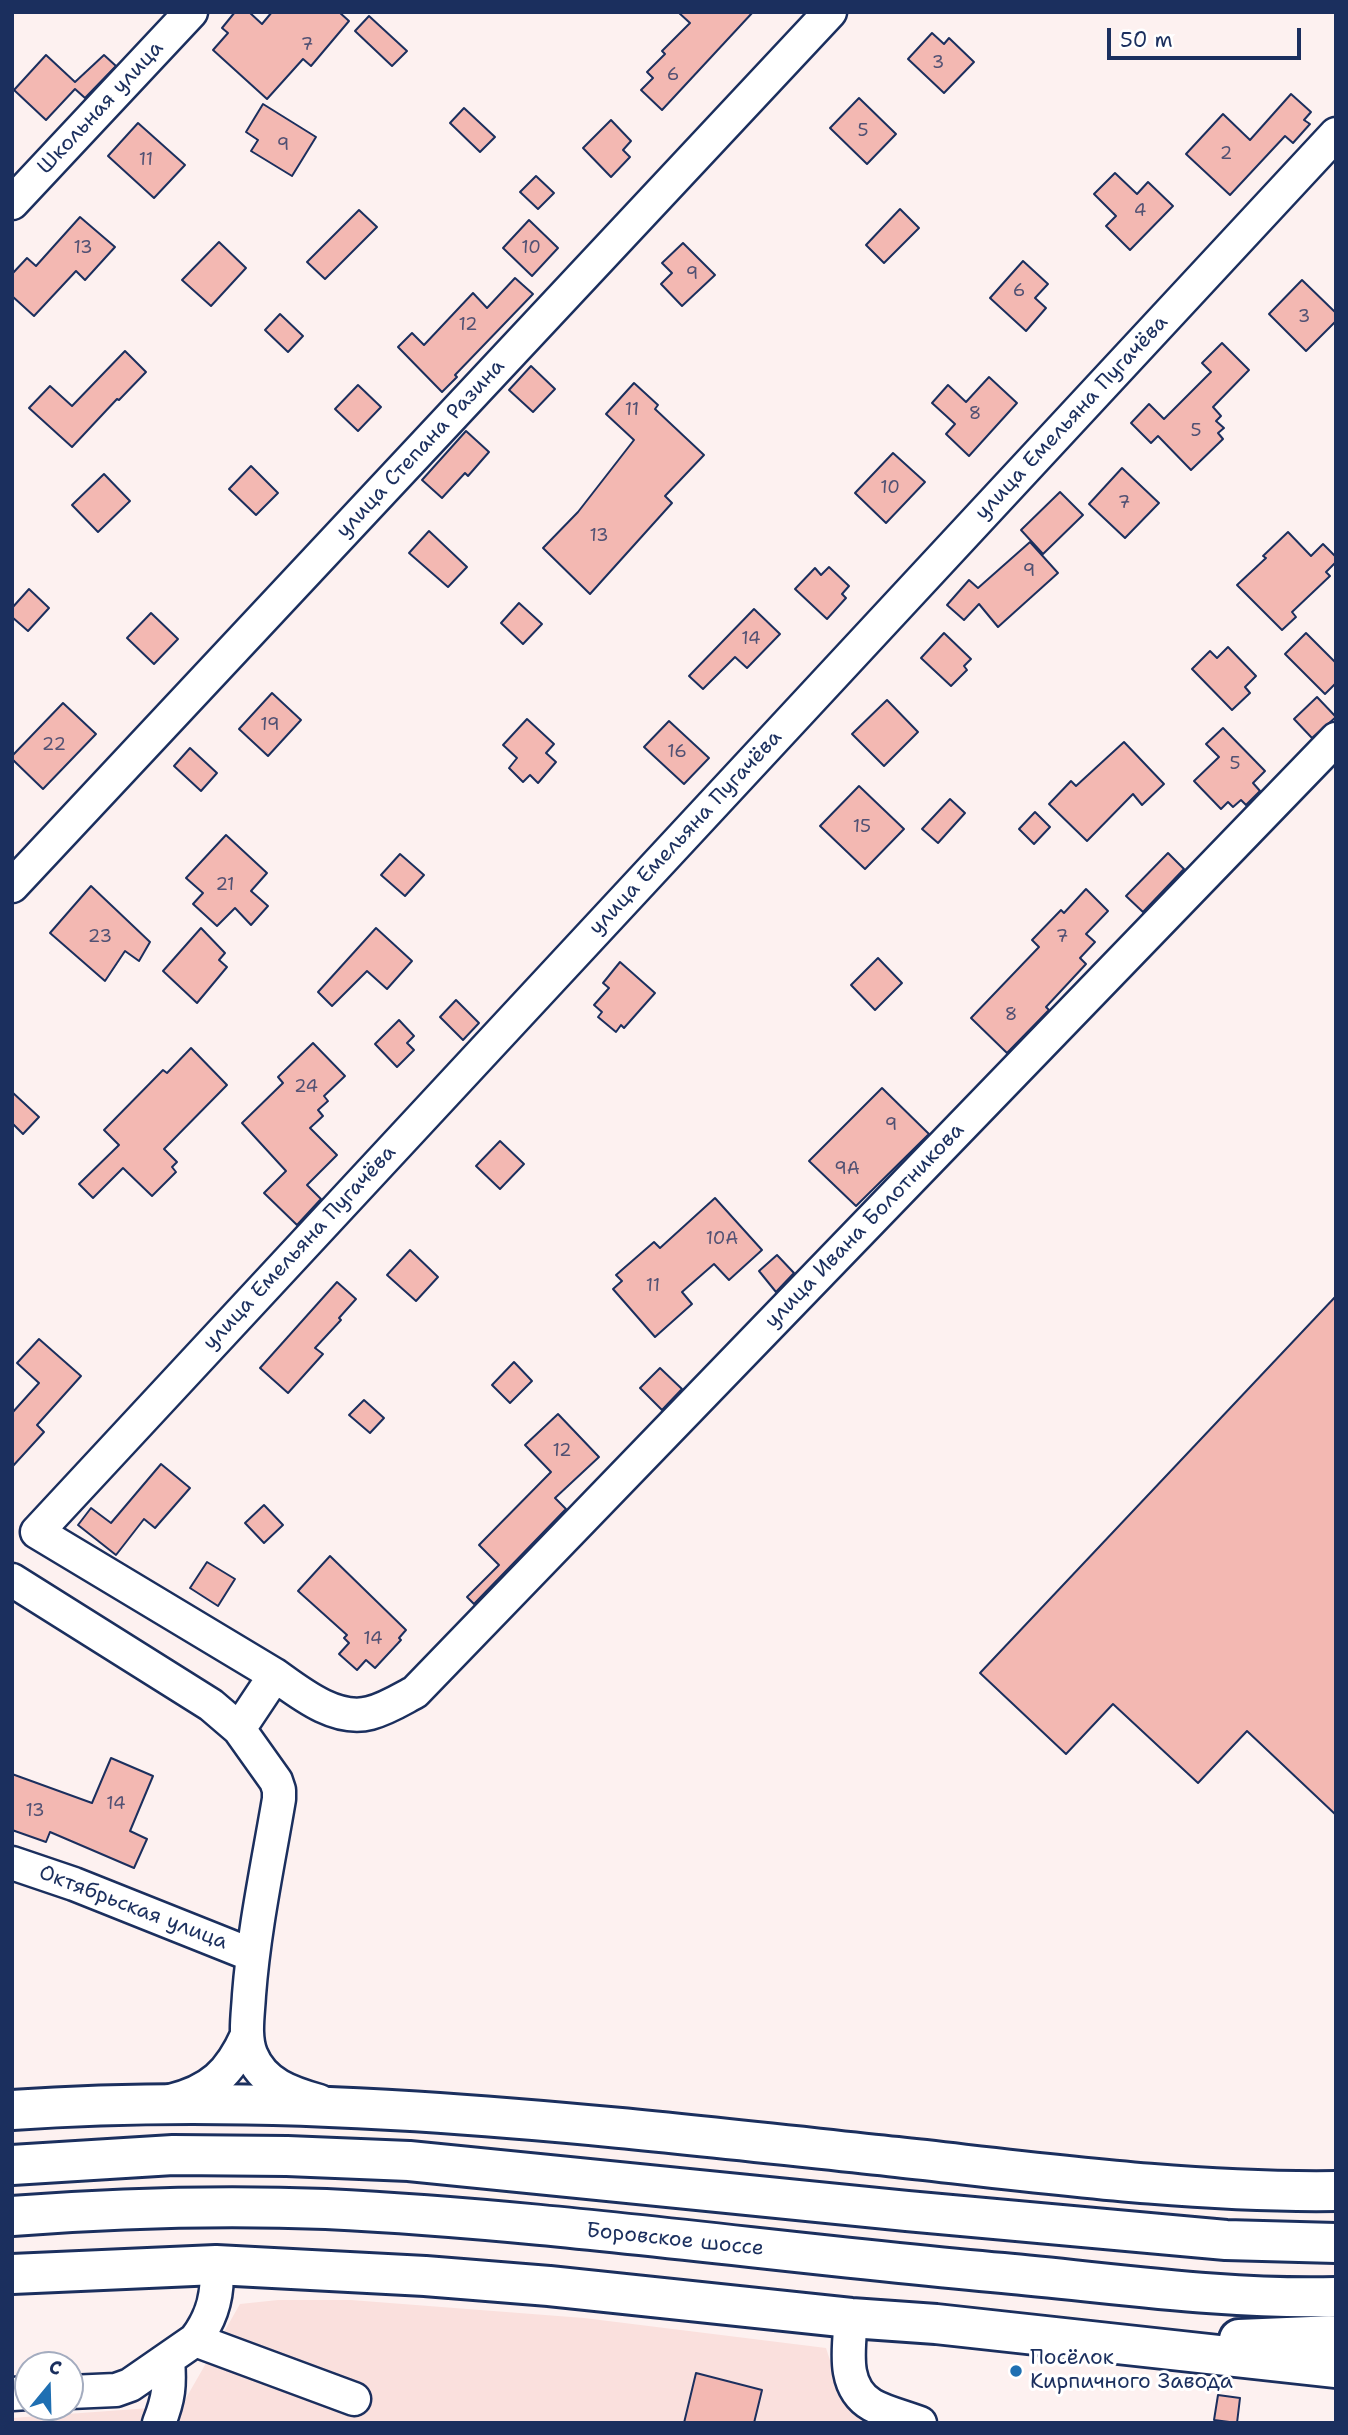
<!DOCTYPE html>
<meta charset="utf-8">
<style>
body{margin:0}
#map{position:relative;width:1348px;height:2435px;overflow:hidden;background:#fdf1f0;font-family:"Shantell Sans",sans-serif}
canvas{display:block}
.frame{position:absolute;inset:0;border:14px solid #1b2f5e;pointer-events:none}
.north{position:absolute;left:14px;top:2351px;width:70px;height:70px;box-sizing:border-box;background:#fff;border:2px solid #a4acbf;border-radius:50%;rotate:19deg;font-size:19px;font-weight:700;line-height:28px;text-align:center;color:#1b2f5e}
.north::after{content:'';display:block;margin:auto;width:24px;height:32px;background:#1f6fb2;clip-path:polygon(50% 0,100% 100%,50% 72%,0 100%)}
.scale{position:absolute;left:1107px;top:28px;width:194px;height:32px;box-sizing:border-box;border:4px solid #1b2f5e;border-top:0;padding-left:9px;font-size:21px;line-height:24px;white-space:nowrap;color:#1b2f5e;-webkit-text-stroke:5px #fff;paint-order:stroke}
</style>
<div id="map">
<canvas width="1348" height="2435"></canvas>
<div class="frame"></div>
<div class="north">С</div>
<div class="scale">50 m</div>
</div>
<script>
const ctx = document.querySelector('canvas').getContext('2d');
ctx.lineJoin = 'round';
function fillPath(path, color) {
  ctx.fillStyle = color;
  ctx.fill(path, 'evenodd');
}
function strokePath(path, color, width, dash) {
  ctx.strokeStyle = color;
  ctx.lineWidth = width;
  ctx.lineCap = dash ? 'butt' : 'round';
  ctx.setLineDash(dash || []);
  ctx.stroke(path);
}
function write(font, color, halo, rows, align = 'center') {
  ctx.font = font + ' "Shantell Sans",sans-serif';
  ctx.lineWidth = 6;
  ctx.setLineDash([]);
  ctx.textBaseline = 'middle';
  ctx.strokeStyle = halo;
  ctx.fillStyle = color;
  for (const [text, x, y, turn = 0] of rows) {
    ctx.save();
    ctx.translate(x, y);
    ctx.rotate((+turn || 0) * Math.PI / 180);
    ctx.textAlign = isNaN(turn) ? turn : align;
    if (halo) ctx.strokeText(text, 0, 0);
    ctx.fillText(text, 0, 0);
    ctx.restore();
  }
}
const built = new Path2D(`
 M 278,2300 L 351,2300 L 584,2318 L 826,2348 L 844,2404 L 871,2423 L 12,2423 L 12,2418 L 150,2408 L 174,2419 L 240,2304 Z`);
const building = new Path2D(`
 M 235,12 L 249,12 L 262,24 L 272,12 L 339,12 L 349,21 L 311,66 L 303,59 L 267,99 L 213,50 L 228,33 L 222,28 Z
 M 678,12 L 753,12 L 662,110 L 641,90 L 653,78 L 647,72 L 665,54 L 662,51 L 690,23 Z
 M 369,16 L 407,51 L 392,66 L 355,31 Z
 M 932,33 L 944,44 L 949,38 L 974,62 L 944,93 L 908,59 Z
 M 46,55 L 75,82 L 104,55 L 116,66 L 85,98 L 75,89 L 46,120 L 14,90 Z
 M 1291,94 L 1311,112 L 1304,120 L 1310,124 L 1293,143 L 1285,136 L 1230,195 L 1186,154 L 1223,114 L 1250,140 Z
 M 859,98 L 896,134 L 867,164 L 830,128 Z
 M 263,104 L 316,137 L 292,176 L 251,151 L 258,140 L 246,132 Z
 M 464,108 L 495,137 L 480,152 L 450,123 Z
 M 611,120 L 631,141 L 623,150 L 630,157 L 611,177 L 583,148 Z
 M 138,123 L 185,165 L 154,198 L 108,156 Z
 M 1115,173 L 1137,194 L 1148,182 L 1173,206 L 1130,250 L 1106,226 L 1116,216 L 1094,194 Z
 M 536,176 L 554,193 L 538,209 L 520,192 Z
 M 900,209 L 919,228 L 884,263 L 866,245 Z
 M 359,210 L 377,227 L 325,279 L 307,262 Z
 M 80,217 L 115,247 L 85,280 L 76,271 L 34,316 L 12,296 L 12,274 L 27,258 L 36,266 Z
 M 529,220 L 558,248 L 532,276 L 503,248 Z
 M 219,242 L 246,268 L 211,306 L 182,280 Z
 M 683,243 L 715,275 L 682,306 L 661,284 L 672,273 L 662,263 Z
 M 1023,261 L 1048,284 L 1035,298 L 1046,308 L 1026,331 L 990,298 Z
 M 515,278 L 533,294 L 455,375 L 457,377 L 442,392 L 398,347 L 412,333 L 424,345 L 473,293 L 487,308 Z
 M 1302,280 L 1336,313 L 1336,321 L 1306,351 L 1269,314 Z
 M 280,314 L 303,336 L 288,352 L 265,330 Z
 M 1222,343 L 1249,370 L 1213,407 L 1221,416 L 1216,421 L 1224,428 L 1218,433 L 1223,439 L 1191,470 L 1158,436 L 1151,443 L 1131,423 L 1149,404 L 1164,419 L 1211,372 L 1202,363 Z
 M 125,351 L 146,372 L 119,400 L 117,399 L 72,447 L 29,408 L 50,386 L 72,406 Z
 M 531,366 L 555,389 L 533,412 L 509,390 Z
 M 989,377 L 1017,403 L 969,456 L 946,434 L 955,424 L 932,403 L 948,385 L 966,402 Z
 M 634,383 L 658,405 L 655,409 L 704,455 L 665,496 L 672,503 L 590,594 L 543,548 L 578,512 L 634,440 L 606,414 Z
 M 358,385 L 381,407 L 358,431 L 335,409 Z
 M 466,431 L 489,452 L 468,476 L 465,473 L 442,498 L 422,480 Z
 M 893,453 L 925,482 L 886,523 L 855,493 Z
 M 251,466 L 278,493 L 256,515 L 229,489 Z
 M 1122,468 L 1159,503 L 1125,538 L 1089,504 Z
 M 104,474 L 130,501 L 98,532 L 72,505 Z
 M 1060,492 L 1083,515 L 1043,554 L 1021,530 Z
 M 429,531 L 467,567 L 448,587 L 409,553 Z
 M 1288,532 L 1311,556 L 1323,544 L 1336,557 L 1336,562 L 1326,572 L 1330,576 L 1292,612 L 1296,617 L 1282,630 L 1237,585 L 1266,558 L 1263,556 Z
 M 1030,542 L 1058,573 L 998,627 L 979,604 L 964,620 L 947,605 L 969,580 L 978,588 Z
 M 829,567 L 849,586 L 842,594 L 846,598 L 827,619 L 795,589 L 815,568 L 821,575 Z
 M 29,589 L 49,608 L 28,631 L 12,617 L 12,608 Z
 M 519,603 L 542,624 L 523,644 L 501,623 Z
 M 754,609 L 780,634 L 747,668 L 735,657 L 703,689 L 689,676 Z
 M 151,613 L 178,639 L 154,664 L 127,638 Z
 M 944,633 L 971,659 L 964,666 L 967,670 L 951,686 L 921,658 Z
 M 1306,633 L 1336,663 L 1336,683 L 1325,694 L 1285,654 Z
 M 1228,647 L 1256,676 L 1245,687 L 1250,693 L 1232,710 L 1192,669 L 1210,651 L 1217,658 Z
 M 272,693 L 301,720 L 268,756 L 239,729 Z
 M 1317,697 L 1336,717 L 1312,738 L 1294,719 Z
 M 887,700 L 918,732 L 884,766 L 852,734 Z
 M 63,703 L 96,734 L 43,789 L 12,759 L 12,756 Z
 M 527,719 L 554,744 L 546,753 L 556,762 L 538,783 L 530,775 L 523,782 L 509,768 L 517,758 L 503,745 Z
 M 669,721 L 709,758 L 684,784 L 644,747 Z
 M 1223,728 L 1265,771 L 1253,783 L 1260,791 L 1246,805 L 1241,800 L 1233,807 L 1228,802 L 1221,809 L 1194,781 L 1219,757 L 1206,744 Z
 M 1124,742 L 1164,784 L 1142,805 L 1133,794 L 1087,841 L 1049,804 L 1071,781 L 1076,786 Z
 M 190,748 L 217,773 L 201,791 L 174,766 Z
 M 859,786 L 904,829 L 865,869 L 820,826 Z
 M 950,799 L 965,813 L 938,843 L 922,829 Z
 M 1035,812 L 1050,827 L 1034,844 L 1019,829 Z
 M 226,835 L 267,873 L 251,891 L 268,906 L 251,925 L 235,908 L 217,926 L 193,904 L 203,893 L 186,878 Z
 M 1168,853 L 1184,869 L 1143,912 L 1126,896 Z
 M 400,854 L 424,875 L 405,896 L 381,875 Z
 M 91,886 L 150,942 L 139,961 L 125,951 L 105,981 L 50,933 Z
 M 1086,889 L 1108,911 L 1086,934 L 1095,942 L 1080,958 L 1086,964 L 1046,1007 L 1049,1010 L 1007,1053 L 971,1018 L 1039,947 L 1032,940 L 1061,910 L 1064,913 Z
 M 201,928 L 225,953 L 219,960 L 227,967 L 197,1003 L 163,971 Z
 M 376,928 L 412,961 L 387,989 L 367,971 L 332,1006 L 318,992 Z
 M 878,958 L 902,983 L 875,1010 L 851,985 Z
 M 620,962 L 655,993 L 624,1028 L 621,1025 L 616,1032 L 598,1017 L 602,1012 L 594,1005 L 609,988 L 603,983 Z
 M 456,1000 L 479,1023 L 463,1040 L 440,1017 Z
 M 399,1020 L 414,1036 L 407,1043 L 414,1050 L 397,1067 L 375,1044 Z
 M 313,1043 L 345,1076 L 324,1096 L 328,1101 L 318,1110 L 323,1116 L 310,1128 L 337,1155 L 307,1185 L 321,1199 L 297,1225 L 264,1193 L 286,1171 L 242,1123 L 283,1083 L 278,1077 Z
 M 191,1048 L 227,1085 L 164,1149 L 177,1162 L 172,1167 L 176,1172 L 152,1196 L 123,1168 L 93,1198 L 79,1184 L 119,1145 L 104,1130 L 163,1070 L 167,1073 Z
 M 882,1088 L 929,1134 L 856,1206 L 809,1161 Z
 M 12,1092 L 39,1117 L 23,1134 L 12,1123 Z
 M 500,1141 L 524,1164 L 500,1189 L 476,1166 Z
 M 715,1198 L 762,1250 L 729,1280 L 714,1264 L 682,1292 L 692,1304 L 655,1337 L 613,1289 L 622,1281 L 616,1275 L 654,1242 L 660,1248 Z
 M 410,1250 L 438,1277 L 416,1301 L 387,1275 Z
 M 777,1255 L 794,1273 L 776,1292 L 759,1271 Z
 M 337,1282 L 356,1299 L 339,1318 L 341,1320 L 315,1348 L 323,1354 L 288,1393 L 260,1368 Z
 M 1336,1296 L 1336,1815 L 1247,1731 L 1198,1783 L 1113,1704 L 1066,1754 L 980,1673 Z
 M 39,1339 L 81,1376 L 37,1425 L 44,1432 L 12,1467 L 12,1413 L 39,1383 L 17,1363 Z
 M 514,1362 L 532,1381 L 510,1403 L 492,1385 Z
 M 660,1368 L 682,1389 L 662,1410 L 640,1388 Z
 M 364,1400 L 384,1418 L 370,1433 L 349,1415 Z
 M 558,1414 L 599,1457 L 555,1498 L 566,1509 L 474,1604 L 467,1597 L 499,1565 L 479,1545 L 551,1472 L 525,1445 Z
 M 161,1464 L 190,1488 L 155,1528 L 144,1519 L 116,1555 L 78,1525 L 91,1508 L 111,1523 Z
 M 264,1505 L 283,1525 L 264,1543 L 245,1523 Z
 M 330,1556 L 406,1630 L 399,1638 L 401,1640 L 375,1668 L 366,1660 L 357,1670 L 339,1654 L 349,1643 L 344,1638 L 347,1635 L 298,1591 Z
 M 207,1562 L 235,1579 L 218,1606 L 190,1588 Z
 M 111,1758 L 153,1776 L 130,1831 L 147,1839 L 134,1868 L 50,1832 L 46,1842 L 12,1830 L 12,1774 L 92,1803 Z
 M 696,2373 L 762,2390 L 754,2423 L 684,2423 Z
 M 1218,2395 L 1240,2398 L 1237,2423 L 1214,2420 Z`);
const minor = new Path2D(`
 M 12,203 L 191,12
 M 12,886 L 830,12
 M 12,1580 L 211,1705 L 239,1729 L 276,1781 L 279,1790 L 279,1799 C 268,1864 254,1929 249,1995 C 248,2015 244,2036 251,2054 C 263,2084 291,2093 319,2101
 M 275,1675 L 37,1532 L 1336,134
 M 239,1729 L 275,1675 C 300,1693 336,1722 370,1713 C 386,1709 400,1700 415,1692 L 1336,739
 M 12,1863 L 74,1884 L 252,1955
 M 170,2101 C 211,2091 230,2073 247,2035
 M 851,2318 C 849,2348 841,2387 872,2405 C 886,2413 905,2417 920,2423
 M 195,2340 L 354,2399
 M 70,2392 L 116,2390 L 130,2385 L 195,2340 C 213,2317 219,2293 216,2265
 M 12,2394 L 28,2393
 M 159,2423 C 169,2398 170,2385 168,2359`);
const major = new Path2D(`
 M 12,2110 C 308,2089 604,2126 897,2157 C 1043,2173 1189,2193 1336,2191
 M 12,2165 L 173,2155 L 287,2156 L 409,2161 L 907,2211 L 1226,2240 L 1336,2243
 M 12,2216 C 116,2208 221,2205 326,2209 C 552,2220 777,2253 1003,2273 C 1113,2283 1225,2300 1336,2297
 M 12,2274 L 216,2265 L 425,2276 L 549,2286 L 851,2318 L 936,2324 L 1336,2368
 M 1239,2339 L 1336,2335`);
const markers = [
 [1016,2371,7,"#1f6fb2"]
];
const numberNames = [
 ["7",307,45],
 ["3",938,63],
 ["6",673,75],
 ["5",863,131],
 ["9",283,145],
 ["2",1226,154],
 ["11",146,160],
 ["4",1140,211],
 ["13",83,248],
 ["10",531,248],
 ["9",692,274],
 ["6",1019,291],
 ["3",1304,317],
 ["12",468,325],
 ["11",632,410],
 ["8",975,414],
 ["5",1196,431],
 ["10",890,488],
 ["7",1124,503],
 ["13",599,536],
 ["9",1029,571],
 ["14",751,639],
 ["19",270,725],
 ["22",54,745],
 ["16",677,752],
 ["5",1235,764],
 ["15",862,827],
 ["21",225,885],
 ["23",100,937],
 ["7",1062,937],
 ["8",1011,1015],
 ["24",306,1087],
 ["9",891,1125],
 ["9А",847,1169],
 ["10А",722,1239],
 ["11",653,1286],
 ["12",562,1451],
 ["14",373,1639],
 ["14",116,1804],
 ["13",35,1811]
];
const streetNames = [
 ["Школьная улица",101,108,-47],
 ["улица Емельяна Пугачёва",1072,418,-47],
 ["улица Степана Разина",421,449,-47],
 ["улица Емельяна Пугачёва",686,833,-47],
 ["улица Ивана Болотникова",865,1226,-46],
 ["улица Емельяна Пугачёва",300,1248,-47],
 ["Октябрьская улица",133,1908,21],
 ["Боровское шоссе",675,2240,6]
];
const poiNames = [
 ["Посёлок",1030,2359],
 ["Кирпичного Завода",1030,2383]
];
fillPath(built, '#fae0dd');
fillPath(building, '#f3b8b2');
strokePath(building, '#1b2f5e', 2);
strokePath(minor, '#1b2f5e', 37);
strokePath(major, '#1b2f5e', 44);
strokePath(minor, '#fff', 32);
strokePath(major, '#fff', 38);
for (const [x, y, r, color] of markers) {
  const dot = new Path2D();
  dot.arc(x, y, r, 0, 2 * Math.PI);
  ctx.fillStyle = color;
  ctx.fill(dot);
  strokePath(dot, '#fff', 2.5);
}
write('18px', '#515173', null, numberNames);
write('21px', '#1b2f5e', '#fff', streetNames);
write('21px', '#1b2f5e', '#fff', poiNames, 'left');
</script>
